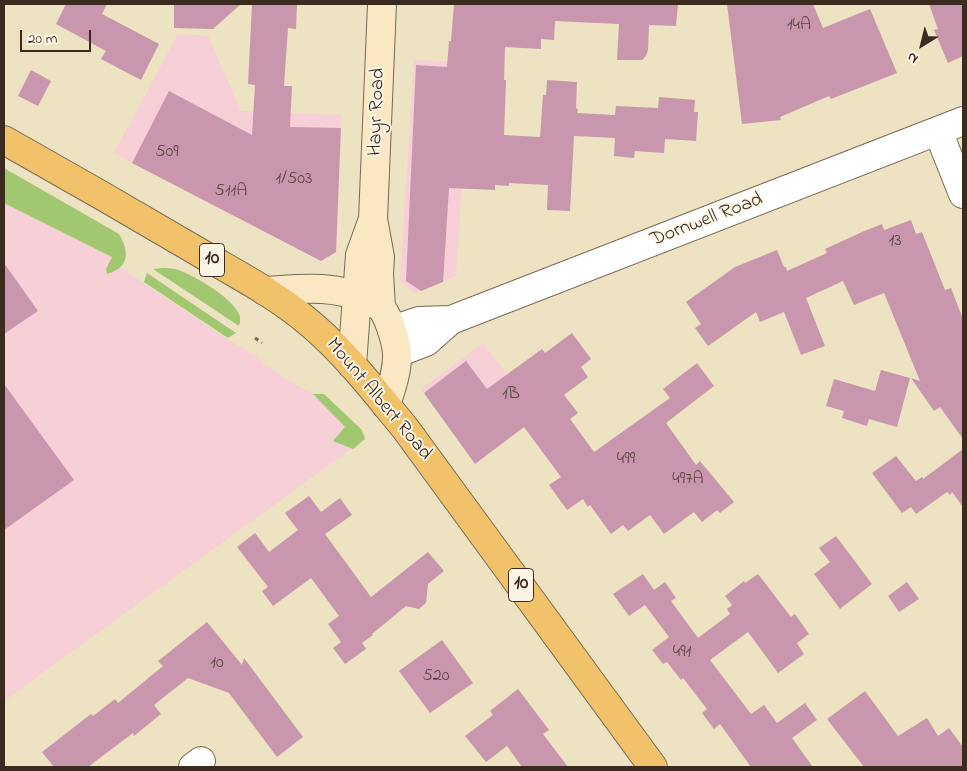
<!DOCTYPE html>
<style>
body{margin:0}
#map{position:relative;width:967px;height:771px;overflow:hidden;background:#ede2c1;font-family:"Indie Flower",sans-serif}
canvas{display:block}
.frame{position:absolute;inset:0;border:5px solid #3b2a1e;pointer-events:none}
.north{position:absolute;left:897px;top:20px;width:50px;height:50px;-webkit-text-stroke:4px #fcf5e5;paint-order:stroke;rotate:216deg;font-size:14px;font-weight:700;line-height:20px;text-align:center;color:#3b2a1e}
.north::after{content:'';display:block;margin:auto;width:18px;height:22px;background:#3b2a1e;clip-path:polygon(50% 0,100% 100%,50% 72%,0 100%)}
.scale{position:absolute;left:20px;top:30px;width:71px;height:22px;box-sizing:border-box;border:2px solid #3b2a1e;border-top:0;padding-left:6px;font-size:15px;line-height:18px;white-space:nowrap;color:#3b2a1e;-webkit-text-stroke:4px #fcf5e5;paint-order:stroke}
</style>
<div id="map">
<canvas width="967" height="771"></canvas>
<div class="frame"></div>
<div class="north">N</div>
<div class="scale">20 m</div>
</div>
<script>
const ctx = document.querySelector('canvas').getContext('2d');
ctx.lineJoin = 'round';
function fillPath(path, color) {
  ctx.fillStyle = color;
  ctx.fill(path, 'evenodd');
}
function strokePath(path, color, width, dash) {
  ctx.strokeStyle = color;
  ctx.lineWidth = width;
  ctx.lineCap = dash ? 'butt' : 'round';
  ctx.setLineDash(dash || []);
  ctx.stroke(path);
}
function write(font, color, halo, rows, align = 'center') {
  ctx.font = font + ' "Indie Flower",sans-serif';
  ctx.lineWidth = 4;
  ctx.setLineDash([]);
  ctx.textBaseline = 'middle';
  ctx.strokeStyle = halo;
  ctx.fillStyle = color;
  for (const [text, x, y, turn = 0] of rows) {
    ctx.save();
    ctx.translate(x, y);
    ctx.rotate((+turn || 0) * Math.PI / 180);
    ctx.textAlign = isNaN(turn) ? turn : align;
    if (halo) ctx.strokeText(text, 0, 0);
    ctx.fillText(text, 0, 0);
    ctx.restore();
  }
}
const built = new Path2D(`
 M 178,34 L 208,36 L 241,111 L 341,115 L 336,252 L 321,261 L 114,153 Z
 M 414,60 L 470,62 L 456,276 L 415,293 L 400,281 Z
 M 4,203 L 112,257 L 106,269 L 109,275 L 120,267 L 227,339 L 254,354 L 264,364 L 294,384 L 313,394 L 345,427 L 365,439 L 4,701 Z
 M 483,343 L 539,416 L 475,464 L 421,389 Z`);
const green = new Path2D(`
 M 4,168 L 119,234 C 130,252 129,268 107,274 L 106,269 L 112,257 L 4,203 Z
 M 162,268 C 166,268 171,268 175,269 C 191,273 233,298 239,314 C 241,318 240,322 239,326 L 153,269 Z
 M 147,273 L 236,333 L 228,338 L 144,282 Z
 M 313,394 L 324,394 L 362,430 L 365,439 L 353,449 L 333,441 L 345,427 Z`);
const building = new Path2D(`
 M 66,4 L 107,4 L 102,14 L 159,44 L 141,80 L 101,59 L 106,51 L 56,24 Z
 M 174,4 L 241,4 L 213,29 L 174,28 Z
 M 252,4 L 297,4 L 296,29 L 288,28 L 284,86 L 292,86 L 290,127 L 341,128 L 336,252 L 321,261 L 132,163 L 169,91 L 252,135 L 255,85 L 248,84 Z
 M 454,4 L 678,4 L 676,26 L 649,25 L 648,50 L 646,56 L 642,60 L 617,60 L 619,24 L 555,21 L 554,40 L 541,39 L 541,49 L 505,47 L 504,80 L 506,80 L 504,135 L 540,137 L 543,95 L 546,95 L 547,80 L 577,82 L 576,108 L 578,109 L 577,113 L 615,115 L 616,106 L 658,108 L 659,97 L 695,100 L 694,112 L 698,112 L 696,141 L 665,139 L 664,153 L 635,151 L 634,158 L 614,156 L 615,138 L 574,136 L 570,211 L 547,210 L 548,185 L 509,183 L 509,186 L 495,185 L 495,190 L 449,188 L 443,282 L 421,291 L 406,281 L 416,65 L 447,67 L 449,41 L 451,41 Z
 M 727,4 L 813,4 L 823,28 L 870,9 L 897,73 L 831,99 L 829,96 L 780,117 L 781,120 L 742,124 Z
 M 929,4 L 963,4 L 963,56 L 948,63 L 934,30 L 938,29 Z
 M 31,70 L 51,81 L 38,106 L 18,96 Z
 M 911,220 L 916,234 L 922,232 L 945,290 L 951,288 L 963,319 L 963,439 L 940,407 L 934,411 L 911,378 L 920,381 L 884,293 L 854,305 L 843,281 L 806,298 L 825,346 L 801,355 L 784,312 L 760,322 L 756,312 L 708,346 L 695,328 L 701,324 L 686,302 L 735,267 L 777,250 L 784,267 L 786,267 L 787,271 L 827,253 L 825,249 L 862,232 L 882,224 L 884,230 Z
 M 4,263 L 38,311 L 4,334 Z
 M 572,333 L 591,359 L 581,367 L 588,377 L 564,395 L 578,413 L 570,419 L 594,452 L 670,398 L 663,389 L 697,363 L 714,386 L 666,423 L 696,465 L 700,461 L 734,502 L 720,513 L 717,510 L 702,522 L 694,512 L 664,534 L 650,515 L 628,531 L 623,525 L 611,534 L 590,505 L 588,507 L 583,499 L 567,510 L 549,485 L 561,477 L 524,427 L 475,464 L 424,393 L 466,361 L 487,389 L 542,349 L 545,353 Z
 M 881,370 L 910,378 L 897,427 L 869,419 L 867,426 L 842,418 L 844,411 L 826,406 L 834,379 L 875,391 Z
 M 4,384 L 74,480 L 4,530 Z
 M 963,449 L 963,507 L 952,492 L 950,495 L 947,492 L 916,514 L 911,507 L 902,513 L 872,473 L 896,456 L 916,481 L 922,477 L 923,479 Z
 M 309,496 L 321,512 L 340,498 L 352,515 L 325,534 L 371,597 L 428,552 L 444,571 L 428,584 L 426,603 L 419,609 L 406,606 L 372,634 L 373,635 L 362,643 L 366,649 L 345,664 L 333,648 L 341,642 L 328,624 L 339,616 L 311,578 L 273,606 L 262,591 L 268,587 L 237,547 L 255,533 L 269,552 L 298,530 L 285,513 Z
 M 836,536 L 872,584 L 840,609 L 814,574 L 830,562 L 819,548 Z
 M 643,574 L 654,590 L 665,582 L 676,598 L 671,601 L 698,638 L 730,614 L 727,609 L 732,605 L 725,596 L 744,581 L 745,583 L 758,574 L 791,617 L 795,614 L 809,634 L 797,643 L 804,654 L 778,673 L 748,632 L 710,660 L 751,714 L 764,705 L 777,723 L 805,703 L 817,720 L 792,738 L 813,767 L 751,767 L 720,724 L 714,729 L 702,713 L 707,709 L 683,678 L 681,680 L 667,662 L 663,664 L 652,650 L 669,637 L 645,605 L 629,616 L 613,594 Z
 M 907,582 L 919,599 L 899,612 L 888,596 Z
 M 207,622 L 242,665 L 244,658 L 303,737 L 277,757 L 229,693 L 188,678 L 154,705 L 161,714 L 134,736 L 133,733 L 88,767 L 54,767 L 42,752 L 91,714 L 93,716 L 115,699 L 118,703 L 163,666 L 158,661 Z
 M 442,640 L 473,683 L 430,713 L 399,671 Z
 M 518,689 L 549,730 L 543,734 L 568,767 L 522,767 L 507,746 L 486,762 L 465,736 L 493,715 L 490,711 Z
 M 865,691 L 898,736 L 927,718 L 938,736 L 949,728 L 963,747 L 963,767 L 864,767 L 827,719 Z`);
const path = new Path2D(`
 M 255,338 L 262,343`);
const street = new Path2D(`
 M 938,131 L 963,194
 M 392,330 L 419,321 L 451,320 L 963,121
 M 397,353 L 426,342 L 451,320
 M 193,767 L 201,761`);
const secondary = new Path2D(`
 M 265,291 C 299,289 334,284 366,300 C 370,302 376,304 380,307 C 388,313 396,342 397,353 C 398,370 391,389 386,405
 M 381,307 L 379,274 L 380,257 L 373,219 L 382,4
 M 352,365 L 360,255 L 373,219`);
const primary = new Path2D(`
 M 4,140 C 70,177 136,215 202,254 C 240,276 280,297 313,326 C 348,356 376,393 405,428 L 653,767`);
const numberNames = [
 ["14A",799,26],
 ["509",167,153],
 ["1/503",294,180],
 ["511A",231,192],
 ["13",895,242],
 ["1B",511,395],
 ["499",626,460],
 ["497A",688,480],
 ["491",682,653],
 ["10",217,664],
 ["520",436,677]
];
const shields = [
 [212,260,25],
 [521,585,25]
];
const shieldNames = [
 ["10",212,260],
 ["10",521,585]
];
const streetNames = [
 ["Hayr Road",378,112,-88],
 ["Dornwell Road",707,221,-21],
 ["Mount Albert Road",378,400,50]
];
fillPath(built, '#f6cfd7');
fillPath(green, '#a2c771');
fillPath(building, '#c897ad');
strokePath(street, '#796a57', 30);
strokePath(secondary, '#796a57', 30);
strokePath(primary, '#796a57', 30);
strokePath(path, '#796a57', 3, [4, 4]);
strokePath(street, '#fff', 28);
strokePath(secondary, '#fae7c3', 28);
strokePath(primary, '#f2c26a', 28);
write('18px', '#5e4542', null, numberNames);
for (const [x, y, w] of shields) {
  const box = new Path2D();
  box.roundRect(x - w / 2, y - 16.5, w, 33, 4);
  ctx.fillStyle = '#fcf5e5';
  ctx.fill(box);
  strokePath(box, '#3b2a1e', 1);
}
write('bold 19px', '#3b2a1e', null, shieldNames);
write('20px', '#3b2a1e', '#fcf5e5', streetNames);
</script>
